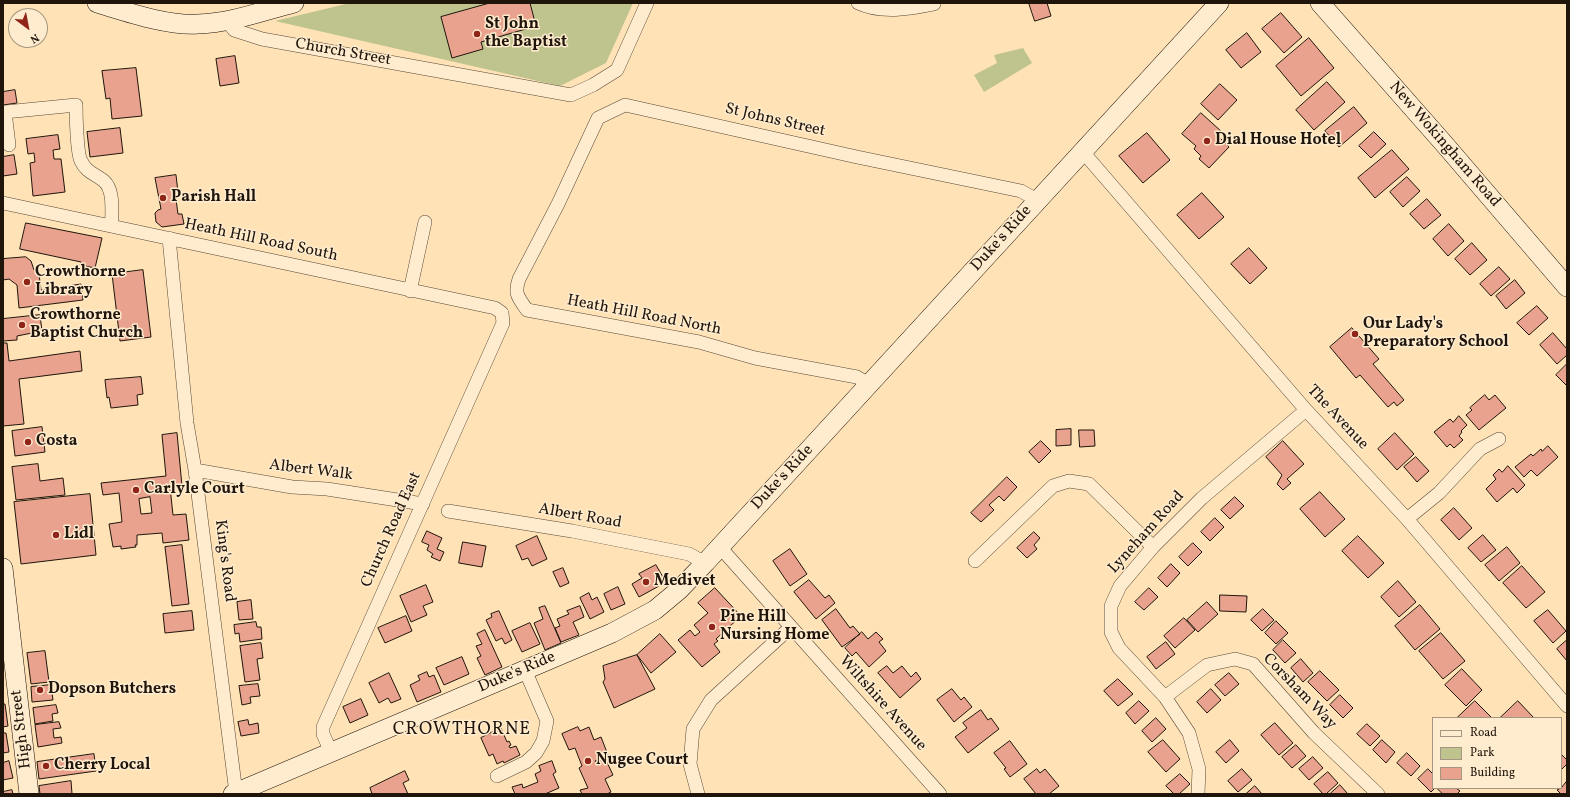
<!DOCTYPE html>
<style>
body{margin:0}
#map{position:relative;width:1570px;height:797px;overflow:hidden;background:#ffe2b5;font-family:Vollkorn,serif}
canvas{display:block}
.frame{position:absolute;inset:0;border:4px solid #1f150b;pointer-events:none}
.legend{position:absolute;left:1432px;top:717px;width:130px;height:72px;box-sizing:border-box;background:#ffeccf;border:1px solid #a59681;margin:0;padding:5px 7px;list-style:none;font-size:12px;color:#1f150b}
.legend li{display:flex;align-items:center;gap:8px;height:20px}
.legend b{width:20px;border:1px solid #a59681}
.north{position:absolute;left:8px;top:8px;width:40px;height:40px;box-sizing:border-box;background:#ffeccf;border:1px solid #a59681;border-radius:50%;rotate:148deg;font-size:11px;font-weight:700;line-height:16px;text-align:center;color:#1f150b}
.north::after{content:'';display:block;margin:auto;width:14px;height:18px;background:#8f2418;clip-path:polygon(50% 0,100% 100%,50% 72%,0 100%)}
</style>
<div id="map">
<canvas width="1570" height="797"></canvas>
<div class="frame"></div>
<ul class="legend">
<li><b style="height:5px;background:#ffeccf"></b>Road</li>
<li><b style="height:11px;background:#bfc38e"></b>Park</li>
<li><b style="height:11px;background:#e8a28d"></b>Building</li>
</ul>
<div class="north">N</div>
</div>
<script>
const ctx = document.querySelector('canvas').getContext('2d');
ctx.lineJoin = 'round';
function fillPath(path, color) {
  ctx.fillStyle = color;
  ctx.fill(path, 'evenodd');
}
function strokePath(path, color, width, dash) {
  ctx.strokeStyle = color;
  ctx.lineWidth = width;
  ctx.lineCap = dash ? 'butt' : 'round';
  ctx.setLineDash(dash || []);
  ctx.stroke(path);
}
function write(font, color, halo, rows, align = 'center') {
  ctx.font = font + ' Vollkorn,serif';
  ctx.lineWidth = 3;
  ctx.setLineDash([]);
  ctx.textBaseline = 'middle';
  ctx.strokeStyle = halo;
  ctx.fillStyle = color;
  for (const [text, x, y, turn = 0] of rows) {
    ctx.save();
    ctx.translate(x, y);
    ctx.rotate((+turn || 0) * Math.PI / 180);
    ctx.textAlign = isNaN(turn) ? turn : align;
    if (halo) ctx.strokeText(text, 0, 0);
    ctx.fillText(text, 0, 0);
    ctx.restore();
  }
}
const green = new Path2D(`
 M 350,3 L 633,3 L 606,63 L 560,86 L 275,21 Z
 M 1023,48 L 1032,63 L 984,92 L 974,75 L 997,63 L 994,55 Z`);
const building = new Path2D(`
 M 490,3 L 530,3 L 536,26 L 481,42 L 483,49 L 452,58 L 441,17 Z
 M 1029,3 L 1047,3 L 1051,16 L 1035,21 Z
 M 1281,13 L 1302,37 L 1284,53 L 1262,29 Z
 M 1247,33 L 1261,52 L 1241,68 L 1226,50 Z
 M 1309,38 L 1334,68 L 1301,96 L 1276,66 Z
 M 235,56 L 239,83 L 220,86 L 216,59 Z
 M 136,68 L 142,116 L 112,119 L 110,98 L 106,99 L 102,71 Z
 M 1327,82 L 1345,102 L 1314,130 L 1296,110 Z
 M 1220,84 L 1237,100 L 1218,120 L 1201,104 Z
 M 15,90 L 17,103 L 3,105 L 3,92 Z
 M 1354,107 L 1367,123 L 1339,147 L 1325,131 Z
 M 1201,113 L 1222,132 L 1218,136 L 1229,147 L 1209,168 L 1199,159 L 1201,156 L 1194,149 L 1196,146 L 1182,134 Z
 M 120,128 L 123,153 L 90,157 L 87,132 Z
 M 1374,132 L 1386,144 L 1371,158 L 1359,146 Z
 M 1147,133 L 1170,160 L 1143,183 L 1119,156 Z
 M 58,135 L 60,149 L 53,150 L 54,159 L 61,159 L 65,192 L 33,196 L 30,163 L 35,162 L 34,153 L 28,154 L 26,139 Z
 M 1392,150 L 1409,169 L 1375,198 L 1358,178 Z
 M 14,155 L 17,174 L 3,176 L 3,157 Z
 M 176,175 L 178,192 L 175,192 L 178,214 L 182,214 L 184,224 L 162,227 L 156,222 L 155,213 L 158,210 L 161,209 L 155,178 Z
 M 1407,177 L 1420,191 L 1403,207 L 1390,192 Z
 M 1202,193 L 1224,217 L 1199,239 L 1177,215 Z
 M 1427,199 L 1441,215 L 1424,229 L 1410,214 Z
 M 26,223 L 102,238 L 95,268 L 80,265 L 81,262 L 20,249 Z
 M 1449,224 L 1464,241 L 1448,256 L 1433,239 Z
 M 1472,243 L 1487,260 L 1470,275 L 1455,259 Z
 M 1249,248 L 1267,268 L 1250,284 L 1231,264 Z
 M 26,257 L 31,261 L 34,270 L 39,274 L 41,290 L 81,284 L 83,300 L 19,308 L 17,285 L 9,279 L 3,280 L 3,259 Z
 M 1499,267 L 1510,279 L 1491,296 L 1480,284 Z
 M 143,270 L 151,337 L 120,341 L 112,274 Z
 M 1515,280 L 1525,293 L 1506,309 L 1496,296 Z
 M 1537,306 L 1548,318 L 1529,335 L 1517,323 Z
 M 40,315 L 42,331 L 17,336 L 17,340 L 3,341 L 3,319 Z
 M 1352,328 L 1379,359 L 1373,364 L 1404,400 L 1397,406 L 1394,402 L 1388,407 L 1360,375 L 1356,378 L 1330,347 Z
 M 1553,333 L 1567,349 L 1567,355 L 1557,364 L 1540,345 Z
 M 3,343 L 7,343 L 9,361 L 80,351 L 82,371 L 19,379 L 24,424 L 3,426 Z
 M 1567,364 L 1567,386 L 1556,375 Z
 M 141,377 L 143,394 L 137,395 L 138,405 L 111,408 L 109,397 L 107,398 L 105,380 Z
 M 1485,395 L 1489,400 L 1495,395 L 1506,408 L 1479,430 L 1466,415 L 1472,410 L 1470,408 Z
 M 1459,416 L 1467,425 L 1461,431 L 1462,432 L 1459,436 L 1463,440 L 1454,448 L 1450,444 L 1447,447 L 1434,432 L 1450,419 L 1453,422 Z
 M 42,427 L 45,452 L 15,456 L 12,431 Z
 M 1071,429 L 1071,445 L 1056,446 L 1056,430 Z
 M 1079,430 L 1094,430 L 1095,446 L 1080,447 Z
 M 177,433 L 182,486 L 170,487 L 173,515 L 186,514 L 189,540 L 163,543 L 162,533 L 137,535 L 137,545 L 135,545 L 136,547 L 121,549 L 121,546 L 113,547 L 109,524 L 122,522 L 119,493 L 103,495 L 101,483 L 166,476 L 162,435 ZM 150,497 L 152,513 L 141,514 L 139,499 Z
 M 1395,433 L 1414,454 L 1397,470 L 1378,449 Z
 M 1041,441 L 1051,451 L 1039,463 L 1029,452 Z
 M 1283,441 L 1304,464 L 1287,479 L 1291,483 L 1283,490 L 1277,484 L 1282,475 L 1266,457 Z
 M 1548,446 L 1558,457 L 1537,476 L 1531,470 L 1524,477 L 1515,467 L 1531,454 L 1533,456 L 1541,449 L 1542,451 Z
 M 1416,457 L 1429,471 L 1417,482 L 1404,467 Z
 M 38,464 L 40,481 L 63,478 L 65,495 L 16,500 L 12,467 Z
 M 1508,466 L 1525,485 L 1517,493 L 1513,488 L 1497,502 L 1486,489 L 1496,479 L 1493,475 L 1499,469 L 1502,472 Z
 M 1007,477 L 1017,487 L 1004,501 L 999,496 L 989,505 L 994,510 L 981,522 L 971,513 Z
 M 1320,492 L 1345,519 L 1325,537 L 1300,509 Z
 M 90,494 L 96,555 L 21,564 L 14,502 Z
 M 1235,497 L 1244,506 L 1230,519 L 1221,510 Z
 M 1454,508 L 1472,528 L 1459,540 L 1441,520 Z
 M 1215,518 L 1224,527 L 1210,541 L 1201,532 Z
 M 427,531 L 442,538 L 437,549 L 444,552 L 440,561 L 431,557 L 433,554 L 427,550 L 429,545 L 422,542 Z
 M 1034,532 L 1040,538 L 1034,545 L 1037,549 L 1027,558 L 1017,548 Z
 M 1483,535 L 1496,550 L 1481,562 L 1468,548 Z
 M 537,536 L 547,559 L 532,566 L 528,558 L 522,560 L 516,546 Z
 M 1358,536 L 1384,563 L 1368,578 L 1342,551 Z
 M 463,542 L 486,546 L 482,567 L 459,563 Z
 M 1193,543 L 1202,552 L 1188,566 L 1179,557 Z
 M 182,545 L 189,604 L 172,606 L 165,547 Z
 M 1507,547 L 1520,563 L 1499,581 L 1485,565 Z
 M 790,549 L 807,574 L 790,586 L 773,561 Z
 M 1171,564 L 1180,573 L 1167,587 L 1158,578 Z
 M 656,565 L 663,577 L 656,581 L 659,586 L 639,597 L 632,584 L 642,578 L 639,574 Z
 M 1522,566 L 1545,592 L 1526,608 L 1503,583 Z
 M 563,568 L 569,583 L 560,587 L 553,572 Z
 M 809,580 L 825,598 L 829,595 L 835,603 L 816,619 L 794,592 Z
 M 1398,581 L 1416,602 L 1399,617 L 1381,597 Z
 M 426,585 L 433,602 L 423,606 L 427,615 L 411,622 L 400,596 Z
 M 618,587 L 625,604 L 611,610 L 604,594 Z
 M 715,588 L 741,616 L 716,639 L 718,641 L 714,644 L 720,652 L 702,667 L 678,640 L 690,630 L 695,636 L 700,632 L 694,625 L 708,613 L 698,603 Z
 M 1149,588 L 1158,597 L 1144,610 L 1135,602 Z
 M 589,593 L 592,600 L 597,597 L 604,612 L 590,619 L 580,598 Z
 M 1220,595 L 1247,596 L 1246,612 L 1220,611 Z
 M 251,600 L 253,619 L 239,620 L 237,602 Z
 M 1207,602 L 1218,614 L 1198,632 L 1187,620 Z
 M 1420,605 L 1440,629 L 1415,650 L 1395,626 Z
 M 545,606 L 561,643 L 545,650 L 534,623 L 543,619 L 539,608 Z
 M 580,606 L 584,617 L 573,622 L 579,635 L 561,642 L 555,628 L 560,626 L 557,619 L 569,614 L 567,611 Z
 M 836,609 L 850,628 L 853,626 L 860,634 L 842,647 L 822,620 Z
 M 1263,609 L 1274,620 L 1262,631 L 1251,620 Z
 M 1548,610 L 1566,631 L 1553,643 L 1534,621 Z
 M 192,611 L 194,630 L 165,633 L 163,614 Z
 M 499,611 L 512,640 L 505,644 L 502,638 L 496,641 L 486,620 L 492,617 L 491,614 Z
 M 406,616 L 412,631 L 385,643 L 378,628 Z
 M 1184,618 L 1195,630 L 1175,648 L 1164,636 Z
 M 1276,621 L 1288,633 L 1276,644 L 1265,633 Z
 M 256,622 L 257,627 L 261,627 L 262,639 L 240,642 L 239,633 L 235,634 L 234,625 Z
 M 530,623 L 540,644 L 522,652 L 512,631 Z
 M 485,630 L 502,667 L 485,675 L 477,658 L 481,656 L 476,646 L 482,644 L 477,634 Z
 M 862,632 L 868,639 L 876,632 L 883,639 L 879,642 L 886,651 L 869,667 L 856,652 L 852,656 L 845,648 Z
 M 1441,633 L 1465,661 L 1443,679 L 1419,651 Z
 M 660,634 L 676,652 L 651,673 L 637,655 Z
 M 1283,640 L 1296,653 L 1285,663 L 1273,650 Z
 M 1567,640 L 1567,661 L 1557,649 Z
 M 1166,642 L 1175,654 L 1156,669 L 1147,657 Z
 M 261,643 L 263,658 L 257,659 L 260,680 L 245,682 L 240,646 Z
 M 45,651 L 49,682 L 31,684 L 27,653 Z
 M 637,655 L 655,689 L 614,708 L 603,682 L 605,679 L 603,666 Z
 M 462,657 L 469,674 L 444,685 L 436,668 Z
 M 1301,659 L 1313,673 L 1303,682 L 1291,668 Z
 M 887,666 L 893,673 L 902,666 L 911,677 L 916,672 L 921,679 L 900,698 L 878,673 Z
 M 1462,669 L 1482,690 L 1466,706 L 1445,685 Z
 M 1320,671 L 1339,690 L 1327,701 L 1308,682 Z
 M 427,672 L 429,677 L 434,675 L 441,692 L 417,702 L 410,685 L 420,680 L 418,676 Z
 M 389,673 L 401,699 L 391,703 L 388,698 L 379,703 L 369,683 Z
 M 1229,673 L 1239,684 L 1225,696 L 1215,685 Z
 M 1118,679 L 1133,694 L 1118,706 L 1104,691 Z
 M 258,684 L 260,696 L 250,697 L 251,703 L 242,705 L 239,686 Z
 M 51,685 L 53,700 L 32,702 L 31,687 Z
 M 952,689 L 961,700 L 964,697 L 972,707 L 954,722 L 937,700 Z
 M 1211,689 L 1221,700 L 1207,713 L 1197,702 Z
 M 1340,695 L 1353,708 L 1343,718 L 1330,705 Z
 M 361,699 L 368,715 L 350,723 L 343,707 Z
 M 1139,701 L 1149,711 L 1135,724 L 1126,713 Z
 M 1475,701 L 1492,718 L 1457,718 Z
 M 1518,701 L 1534,718 L 1500,718 Z
 M 3,704 L 5,704 L 8,726 L 3,727 Z
 M 56,705 L 58,713 L 52,714 L 53,721 L 35,724 L 33,708 Z
 M 981,710 L 988,720 L 991,718 L 999,729 L 968,753 L 955,737 L 967,728 L 963,723 Z
 M 1156,718 L 1166,729 L 1152,742 L 1142,731 Z
 M 248,720 L 249,725 L 258,723 L 259,733 L 241,736 L 238,722 Z
 M 59,722 L 61,728 L 53,729 L 54,738 L 61,737 L 62,743 L 38,747 L 35,725 Z
 M 1275,723 L 1293,743 L 1279,755 L 1261,735 Z
 M 1367,724 L 1380,736 L 1370,746 L 1357,734 Z
 M 578,727 L 580,731 L 589,727 L 594,740 L 601,737 L 608,755 L 595,761 L 596,762 L 605,758 L 613,775 L 605,779 L 611,792 L 607,794 L 582,794 L 580,790 L 588,788 L 579,768 L 582,766 L 575,748 L 569,750 L 562,734 Z
 M 501,728 L 507,742 L 509,741 L 511,745 L 509,746 L 510,748 L 516,746 L 520,755 L 504,763 L 503,761 L 497,764 L 493,754 L 489,756 L 481,738 Z
 M 3,733 L 6,733 L 9,752 L 3,753 Z
 M 1163,740 L 1180,759 L 1166,772 L 1148,752 Z
 M 1230,740 L 1239,751 L 1226,763 L 1216,752 Z
 M 1382,740 L 1395,752 L 1386,763 L 1373,750 Z
 M 1010,741 L 1027,764 L 1010,777 L 1004,769 L 1006,768 L 994,753 Z
 M 1296,745 L 1306,756 L 1292,768 L 1282,757 Z
 M 1407,753 L 1420,766 L 1411,776 L 1397,763 Z
 M 94,754 L 96,771 L 39,779 L 37,762 Z
 M 1561,754 L 1567,760 L 1567,764 L 1561,770 Z
 M 1313,757 L 1323,768 L 1309,780 L 1299,769 Z
 M 9,761 L 13,778 L 3,780 L 3,763 Z
 M 552,761 L 556,772 L 553,774 L 559,788 L 545,794 L 515,794 L 512,787 L 522,784 L 523,788 L 538,782 L 535,774 L 541,771 L 539,766 Z
 M 1037,769 L 1040,773 L 1045,769 L 1059,786 L 1049,794 L 1036,794 L 1024,779 Z
 M 1242,769 L 1252,780 L 1238,792 L 1228,781 Z
 M 1428,769 L 1433,774 L 1433,788 L 1435,788 L 1431,792 L 1418,779 Z
 M 405,771 L 409,780 L 403,783 L 408,794 L 372,794 L 370,788 Z
 M 1328,772 L 1338,783 L 1326,794 L 1323,794 L 1314,784 Z
 M 1180,774 L 1190,784 L 1179,794 L 1174,794 L 1166,786 Z
 M 71,781 L 72,794 L 40,794 L 39,786 Z
 M 1567,781 L 1567,794 L 1561,794 L 1557,790 L 1561,788 Z
 M 1340,785 L 1348,794 L 1330,794 Z
 M 1255,786 L 1262,794 L 1246,794 Z
 M 1437,788 L 1456,788 L 1460,791 L 1457,794 L 1443,794 Z
 M 12,790 L 13,794 L 3,794 L 3,792 Z`);
const street = new Path2D(`
 M 858,3 C 881,14 910,9 934,4
 M 227,21 L 234,30 L 262,39 L 571,95 L 593,85 L 617,70 L 647,3
 M 9,145 L 5,112 L 76,105 C 76,115 77,154 81,161 C 87,173 94,173 104,181 C 115,191 111,213 112,226
 M 1083,152 L 1306,410 L 1407,519 L 1567,706
 M 3,203 L 495,308 L 502,313 L 503,323 L 323,727 L 323,734 L 331,752
 M 169,238 L 187,423 L 195,470 L 236,793
 M 410,291 L 425,222
 M 869,384 L 857,377 L 755,358 L 699,342 L 527,310 C 518,297 514,294 519,279 L 558,204 L 598,118 L 625,105 L 857,157 L 1021,191 L 1037,200
 M 195,470 L 292,487 L 327,489 L 423,504
 M 448,511 L 572,531 L 689,554 L 705,563
 M 1407,519 L 1439,493 L 1480,449 L 1499,439
 M 719,546 L 940,794
 M 975,561 L 1053,486 L 1069,481 L 1089,484 L 1153,547
 M 1165,697 L 1207,665 L 1235,659 L 1253,664 L 1314,733 L 1378,794
 M 497,776 L 526,762 L 536,753 L 543,741 L 547,721 L 525,670
 M 698,794 L 690,764 L 693,729 L 711,700 L 791,627
 M 1198,794 L 1199,769 L 1189,733 L 1165,697 L 1119,648 L 1111,632 L 1111,606 L 1120,586 L 1153,547 L 1202,498 L 1306,410`);
const secondary = new Path2D(`
 M 97,3 C 127,12 167,26 198,24 C 231,23 263,11 294,3
 M 1320,3 L 1446,146 L 1567,287
 M 3,568 L 29,794
 M 233,794 L 612,633 L 655,610 L 679,590 L 705,563 L 1219,3`);
const markers = [
 [477,34,4,"#8f2418"],
 [1207,141,4,"#8f2418"],
 [163,198,4,"#8f2418"],
 [27,282,4,"#8f2418"],
 [22,325,4,"#8f2418"],
 [1355,334,4,"#8f2418"],
 [28,442,4,"#8f2418"],
 [136,490,4,"#8f2418"],
 [56,535,4,"#8f2418"],
 [646,582,4,"#8f2418"],
 [712,627,4,"#8f2418"],
 [40,690,4,"#8f2418"],
 [588,761,4,"#8f2418"],
 [46,766,4,"#8f2418"]
];
const poiNames = [
 ["St John",485,25],
 ["the Baptist",485,43],
 ["Dial House Hotel",1215,141],
 ["Parish Hall",171,198],
 ["Crowthorne",35,273],
 ["Library",35,291],
 ["Crowthorne",30,316],
 ["Baptist Church",30,334],
 ["Our Lady's",1363,325],
 ["Preparatory School",1363,343],
 ["Costa",36,442],
 ["Carlyle Court",144,490],
 ["Lidl",64,535],
 ["Medivet",654,582],
 ["Pine Hill",720,618],
 ["Nursing Home",720,636],
 ["Dopson Butchers",48,690],
 ["Nugee Court",596,761],
 ["Cherry Local",54,766]
];
const streetNames = [
 ["Church Street",343,53,10],
 ["St Johns Street",775,121,13],
 ["New Wokingham Road",1444,145,49],
 ["Duke's Ride",1002,239,-48],
 ["Heath Hill Road South",261,241,12],
 ["Heath Hill Road North",644,316,11],
 ["The Avenue",1337,418,47],
 ["Albert Walk",311,471,7],
 ["Duke's Ride",783,478,-47],
 ["Albert Road",580,517,10],
 ["Church Road East",392,530,-66],
 ["Lyneham Road",1147,533,-48],
 ["King's Road",224,561,83],
 ["Duke's Ride",517,673,-23],
 ["Corsham Way",1299,692,46],
 ["Wiltshire Avenue",882,704,48],
 ["High Street",22,729,-97]
];
const quarterNames = [
 ["CROWTHORNE",462,731]
];
fillPath(green, '#bfc38e');
fillPath(building, '#e8a28d');
strokePath(building, '#1f150b', 1);
strokePath(street, '#574836', 14);
strokePath(secondary, '#1f150b', 20);
strokePath(street, '#ffeccf', 13);
strokePath(secondary, '#ffeccf', 19);
for (const [x, y, r, color] of markers) {
  const dot = new Path2D();
  dot.arc(x, y, r, 0, 2 * Math.PI);
  ctx.fillStyle = color;
  ctx.fill(dot);
  strokePath(dot, '#ffeccf', 1.5);
}
write('bold 16px', '#1f150b', '#ffeccf', poiNames, 'left');
write('16px', '#1f150b', '#ffeccf', streetNames);
ctx.letterSpacing = '1px';
write('18px', '#1f150b', '#ffeccf', quarterNames);
ctx.letterSpacing = '0px';
</script>
